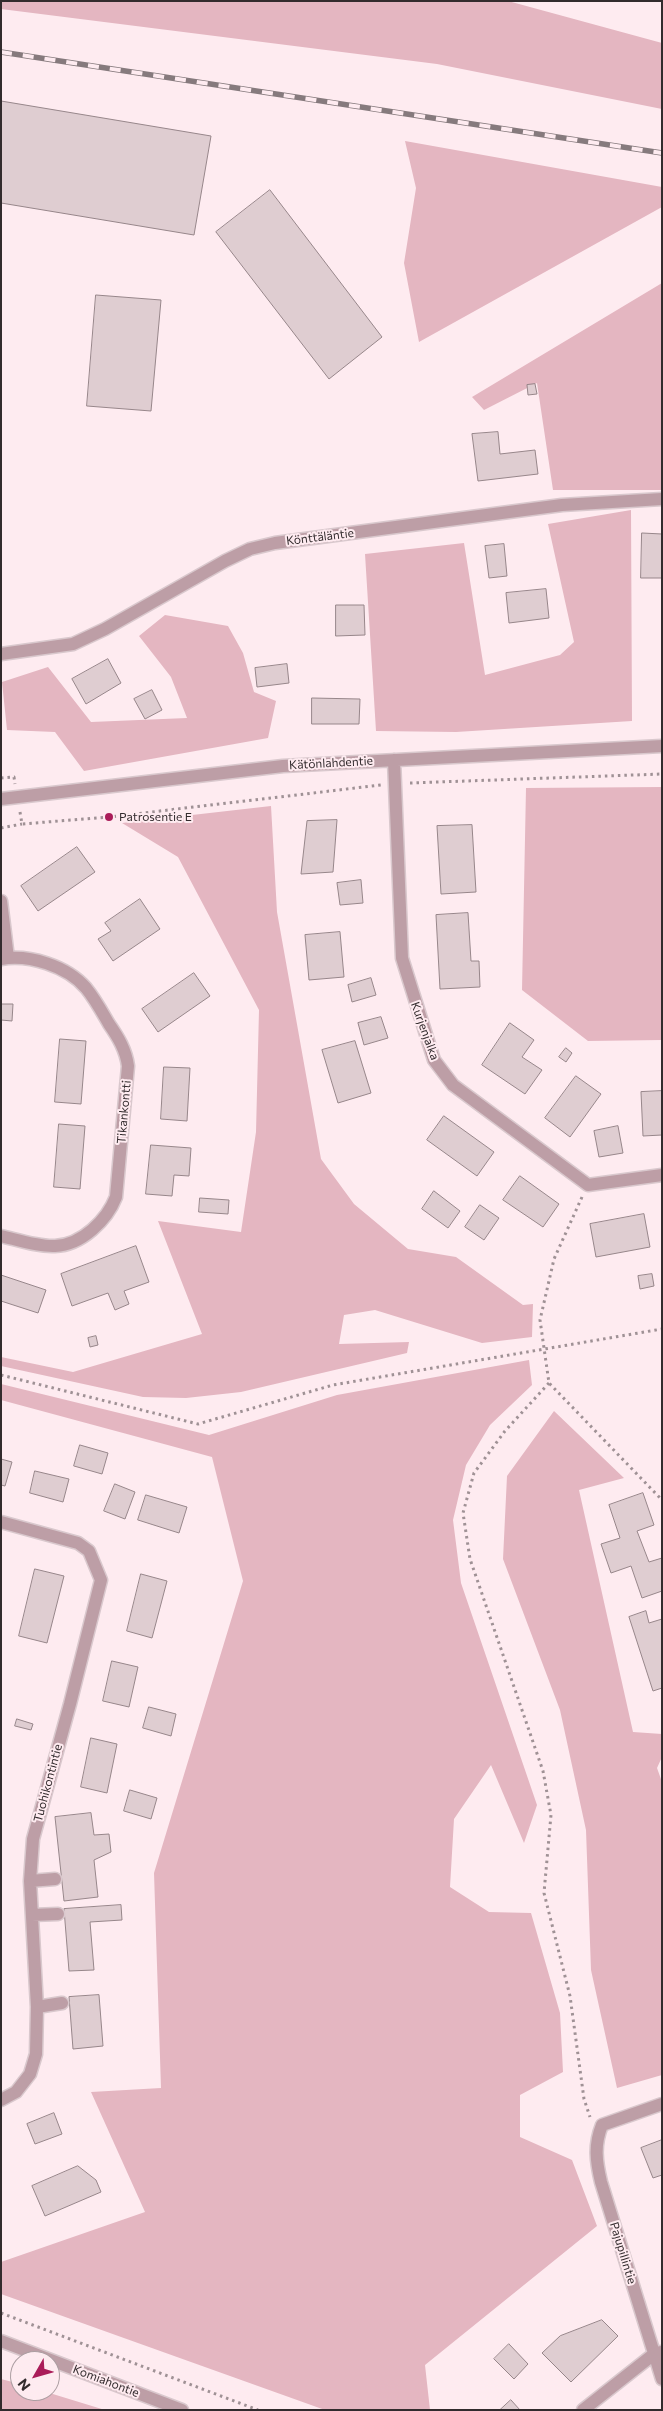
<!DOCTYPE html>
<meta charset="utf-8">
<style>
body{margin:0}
#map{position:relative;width:663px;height:2411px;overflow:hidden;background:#feebf0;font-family:Commissioner,sans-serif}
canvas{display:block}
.frame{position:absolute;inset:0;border:2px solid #322b2d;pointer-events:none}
.north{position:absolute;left:10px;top:2351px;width:50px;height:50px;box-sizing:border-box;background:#feebf0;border:1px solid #ac9ea2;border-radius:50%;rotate:232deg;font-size:14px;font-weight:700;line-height:20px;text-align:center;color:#322b2d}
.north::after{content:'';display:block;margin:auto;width:18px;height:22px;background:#aa1c59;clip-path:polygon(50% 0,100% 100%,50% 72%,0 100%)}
</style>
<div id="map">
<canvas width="663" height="2411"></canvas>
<div class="frame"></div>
<div class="north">N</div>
</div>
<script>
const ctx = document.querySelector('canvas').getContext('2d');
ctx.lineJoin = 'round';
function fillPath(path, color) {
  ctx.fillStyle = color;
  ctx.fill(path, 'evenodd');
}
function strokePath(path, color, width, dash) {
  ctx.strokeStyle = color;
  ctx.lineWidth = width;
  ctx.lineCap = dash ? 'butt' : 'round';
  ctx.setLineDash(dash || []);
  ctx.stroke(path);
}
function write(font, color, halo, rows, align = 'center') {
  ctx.font = font + ' Commissioner,sans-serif';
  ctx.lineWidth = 4;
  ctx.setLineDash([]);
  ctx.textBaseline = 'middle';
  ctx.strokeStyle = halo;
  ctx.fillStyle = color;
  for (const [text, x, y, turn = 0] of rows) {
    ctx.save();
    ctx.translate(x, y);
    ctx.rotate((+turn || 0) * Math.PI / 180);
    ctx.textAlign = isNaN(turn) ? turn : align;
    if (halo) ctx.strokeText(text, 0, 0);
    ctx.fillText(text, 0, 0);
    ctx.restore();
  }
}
const green = new Path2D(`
 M 1,1 L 508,1 L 662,43 L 662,109 L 437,64 L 1,9 Z
 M 405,141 L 662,187 L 662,207 L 419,342 L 404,263 L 416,188 Z
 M 662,283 L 662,490 L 553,490 L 537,383 L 484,410 L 472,397 Z
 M 631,510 L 632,721 L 456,732 L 376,731 L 365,554 L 464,543 L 485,675 L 560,655 L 574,642 L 548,524 Z
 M 165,615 L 228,626 L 243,653 L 254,692 L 276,701 L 268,738 L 84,771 L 55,732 L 7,730 L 2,682 L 48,667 L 91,722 L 187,718 L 171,677 L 139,636 Z
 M 662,787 L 662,1040 L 588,1041 L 522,990 L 526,788 Z
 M 271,806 L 277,912 L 321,1159 L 354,1204 L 408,1249 L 456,1257 L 523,1305 L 533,1304 L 532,1337 L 482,1343 L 375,1310 L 344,1315 L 339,1344 L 409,1342 L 407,1353 L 241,1392 L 186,1398 L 143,1397 L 1,1366 L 1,1357 L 73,1372 L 202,1334 L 158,1221 L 241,1232 L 256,1132 L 259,1010 L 178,857 L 122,823 Z
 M 529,1360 L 532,1385 L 490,1425 L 466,1465 L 453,1520 L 461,1583 L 537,1805 L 524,1843 L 491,1765 L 454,1819 L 450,1887 L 489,1912 L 531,1913 L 560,2013 L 563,2072 L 520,2095 L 520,2137 L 572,2160 L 597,2226 L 425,2365 L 430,2410 L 325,2410 L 1,2294 L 1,2262 L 145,2212 L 91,2092 L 161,2088 L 154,1873 L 243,1581 L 212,1457 L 1,1400 L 1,1384 L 209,1435 L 337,1395 Z
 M 554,1411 L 624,1478 L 579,1490 L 633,1732 L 662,1734 L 662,1757 L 657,1768 L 662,1782 L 662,2075 L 617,2088 L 591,1970 L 586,1830 L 560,1710 L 503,1559 L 507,1476 Z
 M 1,2379 L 20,2384 L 20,2391 L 43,2391 L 105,2410 L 1,2410 Z`);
const building = new Path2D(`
 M 1,101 L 211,136 L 194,235 L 1,203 Z
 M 270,190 L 382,337 L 329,379 L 216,232 Z
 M 96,295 L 161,300 L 151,411 L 87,406 Z
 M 535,384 L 537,394 L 528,395 L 527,385 Z
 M 498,432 L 500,454 L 535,450 L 538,474 L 478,481 L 472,434 Z
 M 642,533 L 662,534 L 662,578 L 641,578 Z
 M 504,544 L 507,576 L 489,578 L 485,546 Z
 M 546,589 L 549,618 L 509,623 L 506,593 Z
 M 336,605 L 364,605 L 365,635 L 336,636 Z
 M 108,659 L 121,683 L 86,704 L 72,679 Z
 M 287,664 L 289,683 L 257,687 L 255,668 Z
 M 152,690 L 162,710 L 145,719 L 134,699 Z
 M 312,698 L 360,699 L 359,724 L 312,724 Z
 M 337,820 L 333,872 L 301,874 L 307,821 Z
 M 472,825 L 476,892 L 441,894 L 437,826 Z
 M 77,847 L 95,872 L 38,911 L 21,886 Z
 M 361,880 L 363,903 L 340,905 L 337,883 Z
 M 140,899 L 160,929 L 113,961 L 98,939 L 111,931 L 105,923 Z
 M 468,913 L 471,961 L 479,961 L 480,987 L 440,989 L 436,915 Z
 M 340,932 L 344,977 L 309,980 L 305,935 Z
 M 194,973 L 210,996 L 158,1032 L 142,1009 Z
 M 371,978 L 376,995 L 352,1002 L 348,985 Z
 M 1,1004 L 13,1004 L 12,1021 L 1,1020 Z
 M 381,1017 L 388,1038 L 364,1045 L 358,1023 Z
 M 510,1023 L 534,1040 L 522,1057 L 542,1070 L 525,1094 L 482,1065 Z
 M 60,1039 L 86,1041 L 81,1104 L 55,1102 Z
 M 355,1041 L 371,1093 L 338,1103 L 322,1050 Z
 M 566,1048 L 572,1053 L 566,1062 L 559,1057 Z
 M 164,1067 L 190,1068 L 187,1121 L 161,1119 Z
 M 576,1076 L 601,1094 L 570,1137 L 545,1118 Z
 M 662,1091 L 662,1135 L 643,1136 L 641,1092 Z
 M 444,1116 L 494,1152 L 477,1176 L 427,1140 Z
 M 59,1124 L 85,1126 L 80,1189 L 54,1187 Z
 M 618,1126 L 623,1153 L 599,1157 L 594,1131 Z
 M 151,1145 L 191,1148 L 189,1176 L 174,1175 L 172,1196 L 146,1194 Z
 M 520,1176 L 559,1204 L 543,1227 L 503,1200 Z
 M 434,1191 L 460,1211 L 448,1228 L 422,1209 Z
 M 200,1198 L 229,1200 L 228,1214 L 199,1212 Z
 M 480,1205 L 499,1218 L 484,1240 L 465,1227 Z
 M 644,1214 L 650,1247 L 596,1257 L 590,1224 Z
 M 136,1246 L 149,1282 L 124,1291 L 129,1304 L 115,1310 L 108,1293 L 72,1306 L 61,1274 Z
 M 652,1274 L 654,1286 L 640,1289 L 638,1276 Z
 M 1,1275 L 46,1290 L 38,1313 L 1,1301 Z
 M 96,1336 L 98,1345 L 90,1347 L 88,1338 Z
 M 80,1445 L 108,1453 L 102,1474 L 74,1466 Z
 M 1,1459 L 12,1462 L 5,1486 L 1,1485 Z
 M 35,1471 L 69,1479 L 63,1502 L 30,1493 Z
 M 115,1484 L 135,1492 L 125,1519 L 104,1511 Z
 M 643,1493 L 654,1525 L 637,1531 L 649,1562 L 662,1558 L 662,1591 L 642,1598 L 631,1566 L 611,1573 L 601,1544 L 620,1538 L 609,1505 Z
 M 146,1495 L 187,1507 L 179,1533 L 138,1520 Z
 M 35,1569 L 64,1576 L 47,1643 L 19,1636 Z
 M 141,1574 L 167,1581 L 152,1638 L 127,1631 Z
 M 646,1611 L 649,1623 L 662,1619 L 662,1688 L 653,1691 L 629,1617 Z
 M 112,1661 L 138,1667 L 129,1707 L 103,1701 Z
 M 149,1707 L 176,1714 L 171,1736 L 143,1728 Z
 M 17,1719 L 33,1724 L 31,1730 L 15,1726 Z
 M 91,1738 L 117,1744 L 107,1793 L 81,1787 Z
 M 130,1790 L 157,1798 L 151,1819 L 124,1811 Z
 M 91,1813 L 94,1835 L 109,1834 L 111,1852 L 94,1860 L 98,1897 L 64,1901 L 55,1817 Z
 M 121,1905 L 122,1920 L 90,1922 L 94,1970 L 69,1971 L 64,1909 Z
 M 99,1995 L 103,2046 L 73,2049 L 69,1997 Z
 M 54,2113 L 62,2134 L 35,2144 L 27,2124 Z
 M 662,2140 L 662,2175 L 653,2178 L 641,2148 Z
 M 78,2166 L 96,2180 L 101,2192 L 45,2216 L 32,2186 Z
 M 602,2320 L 618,2336 L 571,2382 L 542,2353 L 560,2336 Z
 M 509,2344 L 528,2364 L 514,2379 L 494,2359 Z
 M 511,2400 L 520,2410 L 500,2410 Z`);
const path = new Path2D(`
 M 1,778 L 14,777 L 15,784
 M 410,783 L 662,774
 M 20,812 L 22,824 L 109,817 L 381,785
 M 1,828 L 22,824
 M 582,1197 L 554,1259 L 540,1320 L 549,1383 L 662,1500
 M 1,1375 L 198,1424 L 333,1385 L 662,1329
 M 549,1383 L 505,1431 L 474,1473 L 463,1513 L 470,1559 L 543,1771 L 551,1815 L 544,1893 L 570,1996 L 584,2099 L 590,2117
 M 1,2313 L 258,2410`);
const minor = new Path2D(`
 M 1,654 L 73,644 L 105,629 L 225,561 L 250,549 L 275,543 L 562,505 L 662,499
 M 394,760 L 402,958 L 434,1060 L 453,1085 L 588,1185 L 662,1175
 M 1,799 L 283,766 L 662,746
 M 1,901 L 8,958
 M 1,959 C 29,954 67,966 86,988 C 95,999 102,1012 109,1024 C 118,1037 126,1050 128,1066 L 116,1197 C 107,1220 82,1245 55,1246 C 39,1247 18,1240 1,1236
 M 1,1522 L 78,1543 L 89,1551 L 101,1580 L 70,1704 L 33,1839 L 30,1881 L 37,2007 L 36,2054 L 30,2074 L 16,2092 L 1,2100
 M 30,1881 L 55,1879
 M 32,1915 L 58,1914
 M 37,2007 L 62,2003
 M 662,2104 L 602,2125 C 594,2145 596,2161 601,2182 L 662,2379
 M 1,2341 L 182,2410
 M 583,2410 L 654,2354 L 661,2352`);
const rail = new Path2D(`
 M 1,52 L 662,153`);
const markers = [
 [109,817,5,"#aa1c59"]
];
const streetNames = [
 ["Könttäläntie",320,537,-7],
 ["Kätönlahdentie",331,763,-3],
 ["Kurjenjalka",425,1031,70],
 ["Tikankontti",124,1112,-85],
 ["Tuohikontintie",48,1783,-75],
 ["Pajupillintie",623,2253,73],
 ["Komiahontie",106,2381,21]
];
const poiNames = [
 ["Patrosentie E",119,817]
];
fillPath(green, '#e4b6c1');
fillPath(building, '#dfcdd1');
strokePath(building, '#97868a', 1);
strokePath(minor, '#d9c8cd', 15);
strokePath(path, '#9f9195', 3, [2.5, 4]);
strokePath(minor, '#bd9ea6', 12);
strokePath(rail, '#867a7d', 5.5);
strokePath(rail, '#feebf0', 4, [11]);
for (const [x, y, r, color] of markers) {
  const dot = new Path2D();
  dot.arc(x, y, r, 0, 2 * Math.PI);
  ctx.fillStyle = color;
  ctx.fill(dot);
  strokePath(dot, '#feebf0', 2);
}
write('12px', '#322b2d', '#feebf0', streetNames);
write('12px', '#322b2d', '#feebf0', poiNames, 'left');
</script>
